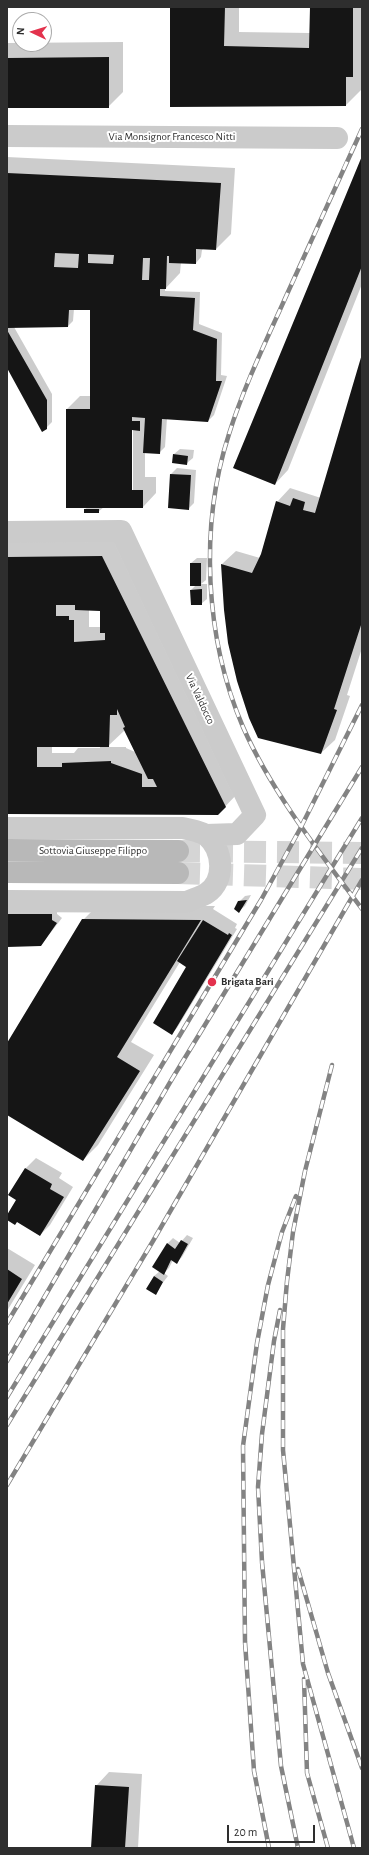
<!DOCTYPE html>
<style>
body{margin:0}
#map{position:relative;width:369px;height:1855px;overflow:hidden;background:#fff;font-family:"Alegreya Sans",sans-serif}
canvas{display:block}
.frame{position:absolute;inset:0;border:8px solid #2e2e2e;pointer-events:none}
.north{position:absolute;left:12px;top:12px;width:40px;height:40px;box-sizing:border-box;background:#fff;border:1px solid #ababab;border-radius:50%;rotate:274deg;font-size:11px;font-weight:700;line-height:16px;text-align:center;color:#2e2e2e}
.north::after{content:'';display:block;margin:auto;width:14px;height:18px;background:#e3324d;clip-path:polygon(50% 0,100% 100%,50% 72%,0 100%)}
.scale{position:absolute;left:227px;top:1825px;width:88px;height:18px;box-sizing:border-box;border:2px solid #2e2e2e;border-top:0;padding-left:5px;font-size:12px;line-height:14px;white-space:nowrap;color:#2e2e2e;-webkit-text-stroke:3px #fff;paint-order:stroke}
</style>
<div id="map">
<canvas width="369" height="1855"></canvas>
<div class="frame"></div>
<div class="north">N</div>
<div class="scale">20 m</div>
</div>
<script>
const ctx = document.querySelector('canvas').getContext('2d');
ctx.lineJoin = 'round';
function fillPath(path, color) {
  ctx.fillStyle = color;
  ctx.fill(path, 'evenodd');
}
function strokePath(path, color, width, dash) {
  ctx.strokeStyle = color;
  ctx.lineWidth = width;
  ctx.lineCap = dash ? 'butt' : 'round';
  ctx.setLineDash(dash || []);
  ctx.stroke(path);
}
function write(font, color, halo, rows, align = 'center') {
  ctx.font = font + ' "Alegreya Sans",sans-serif';
  ctx.lineWidth = 4;
  ctx.setLineDash([]);
  ctx.textBaseline = 'middle';
  ctx.strokeStyle = halo;
  ctx.fillStyle = color;
  for (const [text, x, y, turn = 0] of rows) {
    ctx.save();
    ctx.translate(x, y);
    ctx.rotate((+turn || 0) * Math.PI / 180);
    ctx.textAlign = isNaN(turn) ? turn : align;
    if (halo) ctx.strokeText(text, 0, 0);
    ctx.fillText(text, 0, 0);
    ctx.restore();
  }
}
const shadow = new Path2D(`
 M 171,7 L 239,7 L 239,32 L 310,33 L 311,7 L 362,7 L 361,90 L 346,105 L 171,106 Z
 M 123,42 L 123,92 L 108,107 L 7,107 L 7,43 Z
 M 7,157 L 235,168 L 231,234 L 216,249 L 204,248 L 202,250 L 201,257 L 196,263 L 181,262 L 180,273 L 165,289 L 165,291 L 200,292 L 199,324 L 222,333 L 221,375 L 227,376 L 214,415 L 208,421 L 167,418 L 165,447 L 159,453 L 145,452 L 145,477 L 156,477 L 156,493 L 143,507 L 104,507 L 98,512 L 85,509 L 88,507 L 67,409 L 80,396 L 91,396 L 91,309 L 74,309 L 73,321 L 68,326 L 14,327 L 52,394 L 52,422 L 46,428 L 7,366 ZM 131,429 L 133,429 L 133,495 L 131,495 Z
 M 362,158 L 362,284 L 288,470 L 275,484 Z
 M 362,357 L 362,648 L 347,695 L 350,696 L 335,740 L 321,753 L 222,564 L 236,551 L 260,558 L 277,502 L 290,488 L 321,498 Z
 M 180,449 L 194,450 L 193,458 L 187,463 L 174,454 Z
 M 177,468 L 196,470 L 194,503 L 188,509 L 171,474 Z
 M 7,542 L 117,542 L 240,791 L 218,814 L 7,813 ZM 89,610 L 101,610 L 101,627 L 89,627 ZM 125,730 L 135,752 L 126,748 L 126,747 L 107,747 ZM 52,746 L 100,746 L 100,748 L 78,748 L 74,753 L 52,753 Z
 M 197,558 L 207,558 L 206,580 L 201,584 L 207,584 L 207,599 L 201,604 L 191,590 L 196,585 L 191,563 Z
 M 251,895 L 245,906 L 239,911 L 239,902 L 245,896 Z
 M 7,903 L 57,909 L 57,914 L 62,918 L 41,945 L 7,946 Z
 M 98,905 L 215,906 L 213,909 L 237,924 L 235,928 L 237,929 L 177,1028 L 172,1033 L 187,967 L 180,962 L 131,1042 L 154,1055 L 98,1145 L 83,1160 L 7,1114 L 7,1045 L 83,920 Z
 M 36,1158 L 62,1173 L 59,1178 L 73,1187 L 50,1225 L 40,1235 L 17,1221 L 7,1219 L 17,1200 L 10,1195 L 26,1168 Z
 M 187,1235 L 193,1238 L 182,1257 L 177,1262 L 173,1260 L 169,1268 L 164,1273 L 168,1276 L 155,1293 L 154,1276 L 160,1271 L 167,1244 L 173,1238 L 180,1243 Z
 M 7,1248 L 35,1265 L 7,1311 Z
 M 109,1772 L 142,1774 L 138,1848 L 92,1848 L 96,1786 Z`);
const building = new Path2D(`
 M 170,7 L 225,7 L 224,46 L 309,48 L 310,7 L 353,7 L 353,77 L 346,77 L 346,106 L 170,107 Z
 M 109,57 L 109,108 L 7,108 L 7,58 Z
 M 362,156 L 362,266 L 275,485 L 233,468 Z
 M 7,173 L 221,183 L 216,250 L 196,249 L 196,264 L 169,263 L 169,256 L 167,256 L 166,289 L 160,289 L 160,296 L 195,298 L 193,330 L 217,339 L 216,381 L 222,381 L 208,422 L 162,419 L 160,454 L 143,453 L 145,418 L 132,417 L 132,421 L 140,421 L 140,431 L 132,430 L 132,490 L 143,490 L 143,508 L 66,508 L 66,409 L 90,409 L 90,310 L 69,310 L 68,327 L 7,328 ZM 55,253 L 79,254 L 78,268 L 54,267 ZM 88,254 L 114,255 L 113,264 L 88,263 ZM 143,258 L 150,258 L 149,280 L 142,280 Z
 M 7,330 L 47,400 L 47,429 L 42,432 L 7,368 Z
 M 362,354 L 362,622 L 334,709 L 337,710 L 321,754 L 258,738 L 249,718 L 237,681 L 228,643 L 224,610 L 221,564 L 252,573 L 261,554 L 276,501 L 290,506 L 293,498 L 305,502 L 303,510 L 315,513 Z
 M 173,454 L 188,456 L 187,465 L 172,463 Z
 M 170,474 L 191,475 L 189,510 L 168,508 Z
 M 84,509 L 99,509 L 99,513 L 84,513 Z
 M 102,556 L 226,807 L 218,815 L 7,814 L 7,557 ZM 56,605 L 75,605 L 75,610 L 100,611 L 100,633 L 105,633 L 105,640 L 74,642 L 74,620 L 69,620 L 69,616 L 56,616 ZM 117,709 L 125,727 L 123,728 L 148,779 L 153,779 L 157,787 L 142,787 L 142,774 L 111,763 L 111,761 L 62,763 L 62,767 L 37,767 L 37,747 L 109,747 L 110,715 L 117,715 Z
 M 190,563 L 201,563 L 201,586 L 190,586 Z
 M 202,589 L 202,605 L 191,605 L 190,590 Z
 M 247,900 L 239,913 L 234,909 L 238,901 Z
 M 7,914 L 52,914 L 52,920 L 57,923 L 41,946 L 7,947 Z
 M 82,919 L 201,920 L 117,1057 L 140,1071 L 83,1161 L 7,1115 L 7,1043 Z
 M 203,920 L 228,935 L 229,933 L 232,935 L 172,1035 L 153,1023 L 186,967 L 177,961 Z
 M 25,1168 L 52,1184 L 50,1189 L 64,1197 L 40,1236 L 17,1222 L 15,1225 L 7,1220 L 7,1215 L 16,1200 L 8,1195 Z
 M 181,1240 L 188,1244 L 177,1264 L 171,1260 L 164,1275 L 152,1267 L 167,1243 L 175,1249 Z
 M 7,1269 L 22,1279 L 7,1304 Z
 M 154,1276 L 163,1282 L 156,1295 L 146,1289 Z
 M 95,1785 L 129,1787 L 125,1848 L 91,1848 Z`);
const secondaryTunnel = new Path2D(`
 M 178,851 L 362,853
 M 178,873 L 362,879`);
const minor = new Path2D(`
 M 7,136 L 337,138
 M 7,532 L 121,531 L 255,815 L 237,834 L 206,835
 M 7,828 L 183,828 C 190,830 201,831 207,836 C 223,850 226,880 207,893 C 201,897 193,899 187,902 L 7,901`);
const secondary = new Path2D(`
 M 7,850 L 178,851
 M 7,872 L 178,873`);
const rail = new Path2D(`
 M 362,129 C 337,183 313,238 288,292 C 267,339 244,386 229,434 C 199,526 205,639 243,727 C 271,791 320,853 362,909
 M 332,1065 L 305,1171 L 293,1232 L 287,1281 L 283,1329 L 283,1450 L 303,1664 L 354,1848
 M 280,1310 L 274,1341 L 262,1434 L 258,1487 L 262,1562 L 281,1766 L 298,1848
 M 7,1323 L 261,900 L 300,829 L 362,705
 M 7,1361 L 172,1079 L 362,767
 M 7,1397 L 362,818
 M 7,1425 L 362,848
 M 7,1485 L 153,1241 L 362,880
 M 298,1569 L 328,1673 L 362,1768
 M 304,1679 L 307,1773 L 328,1848
 M 269,1848 L 254,1771 L 245,1642 L 243,1446 L 257,1343 L 268,1285 L 282,1232 L 296,1196`);
const markers = [
 [212,982,5,"#e3324d"]
];
const streetNames = [
 ["Via Monsignor Francesco Nitti",172,137],
 ["Via Valdocco",200,699,65],
 ["Sottovia Giuseppe Filippo",93,851]
];
const poiNames = [
 ["Brigata Bari",221,982]
];
fillPath(shadow, '#0003');
fillPath(building, '#151515');
strokePath(secondaryTunnel, '#d5d5d5', 22, [22, 11]);
strokePath(minor, '#cbcbcb', 22);
strokePath(secondary, '#b8b8b8', 22);
strokePath(rail, '#838383', 4.5);
strokePath(rail, '#fff', 3, [9]);
for (const [x, y, r, color] of markers) {
  const dot = new Path2D();
  dot.arc(x, y, r, 0, 2 * Math.PI);
  ctx.fillStyle = color;
  ctx.fill(dot);
  strokePath(dot, '#fff', 1.5);
}
write('11px', '#2e2e2e', '#fff', streetNames);
write('bold 11px', '#2e2e2e', '#fff', poiNames, 'left');
</script>
